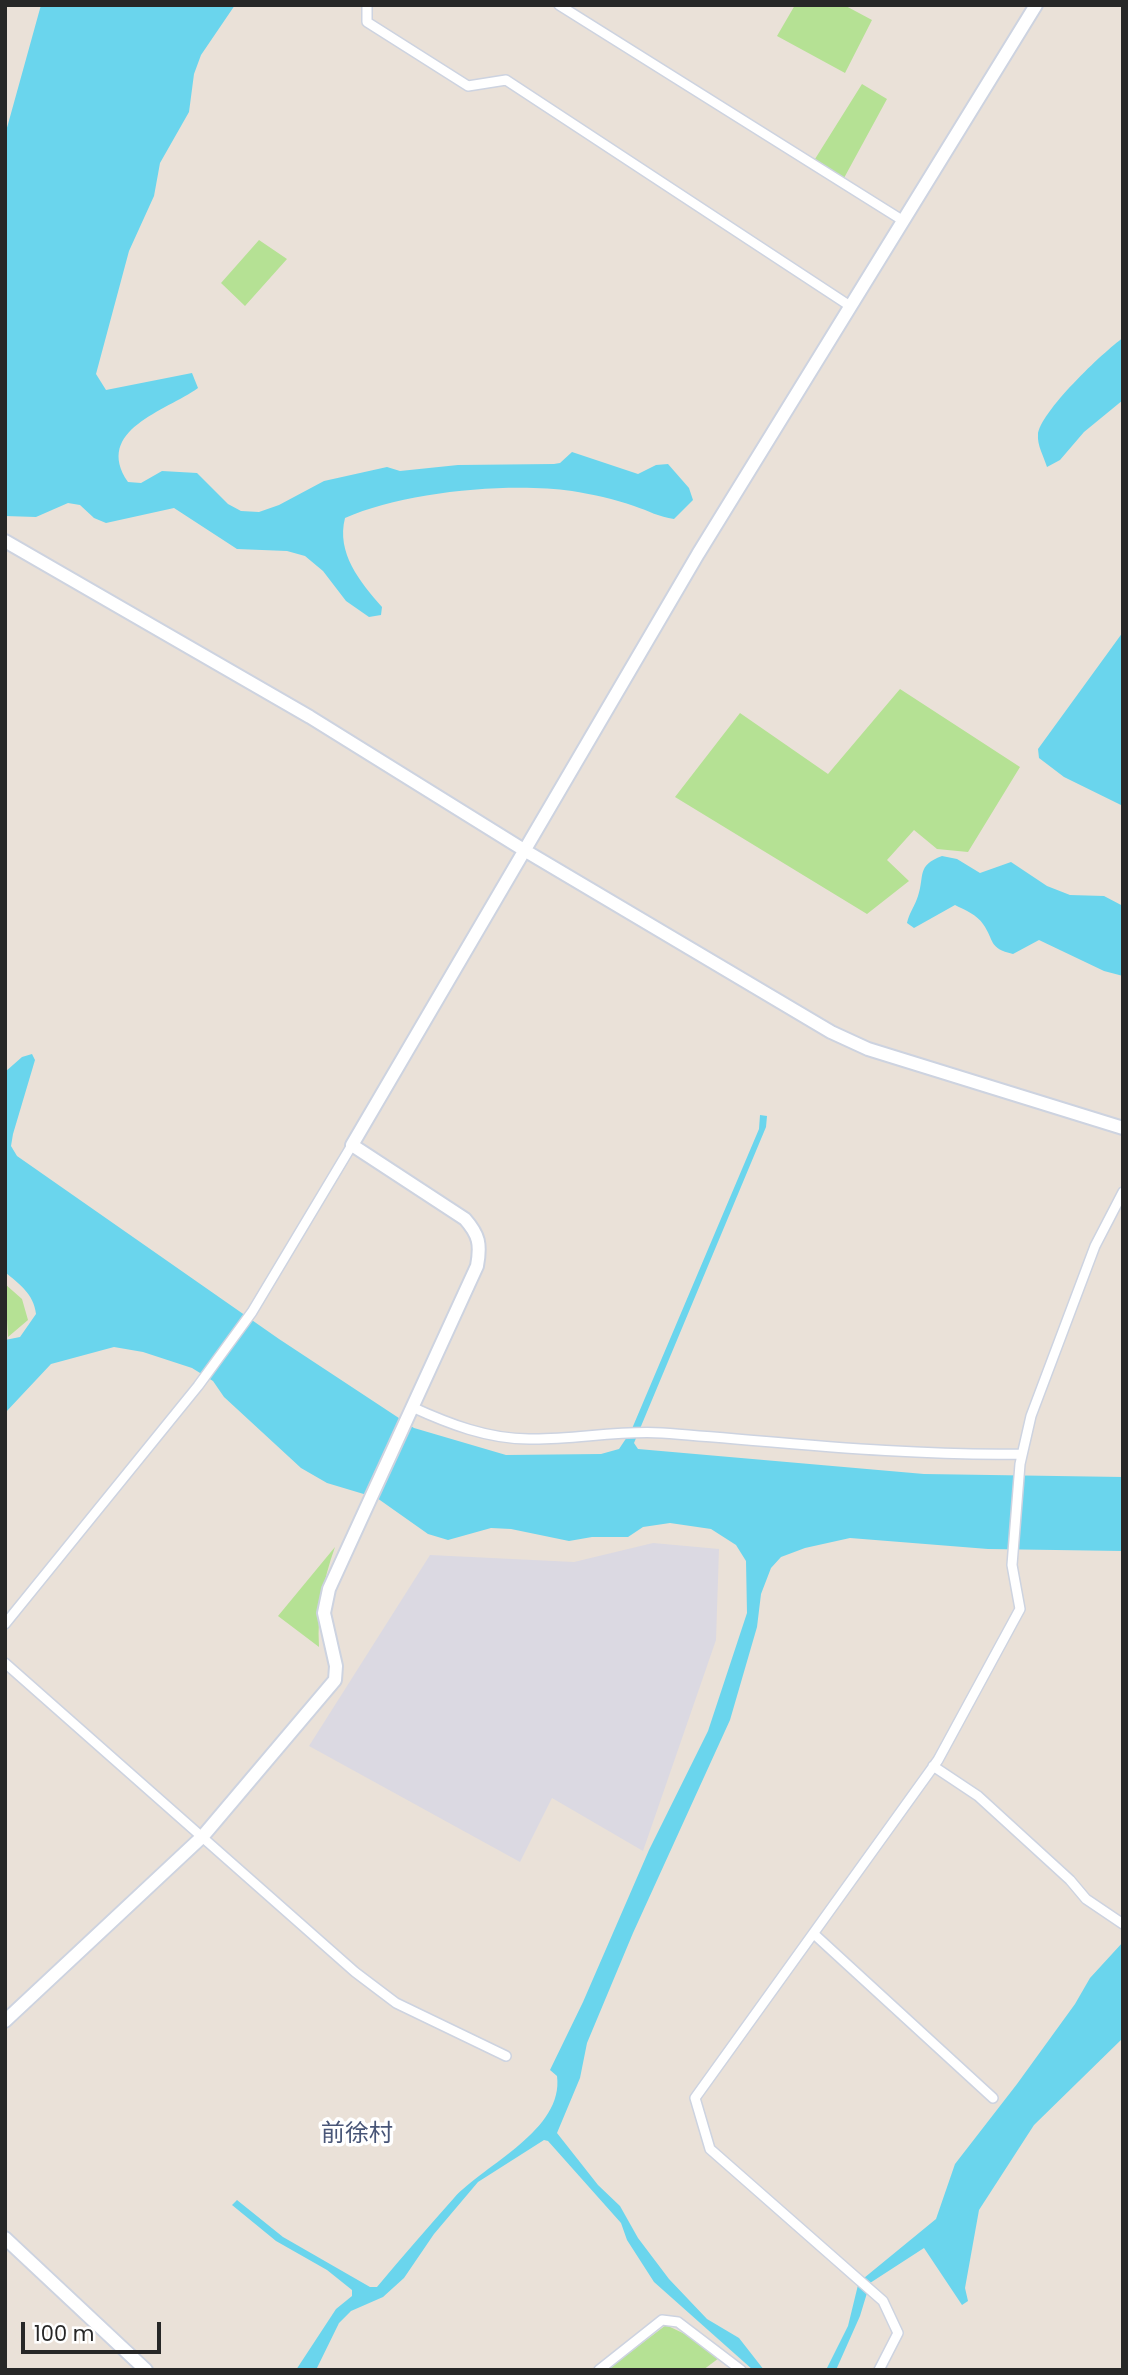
<!DOCTYPE html>
<meta charset="utf-8">
<style>
body{margin:0}
#map{position:relative;width:1128px;height:2375px;overflow:hidden;background:#eae1d8;font-family:Poppins,sans-serif}
canvas{display:block}
.frame{position:absolute;inset:0;border:7px solid #272727;pointer-events:none}
.scale{position:absolute;left:21px;top:2322px;width:140px;height:32px;box-sizing:border-box;border:4px solid #272727;border-top:0;padding-left:9px;font-size:21px;line-height:24px;white-space:nowrap;color:#272727;-webkit-text-stroke:5px #fff;paint-order:stroke}
</style>
<div id="map">
<canvas width="1128" height="2375"></canvas>
<div class="frame"></div>
<div class="scale">100 m</div>
</div>
<script>
const ctx = document.querySelector('canvas').getContext('2d');
ctx.lineJoin = 'round';
function fillPath(path, color) {
  ctx.fillStyle = color;
  ctx.fill(path, 'evenodd');
}
function strokePath(path, color, width, dash) {
  ctx.strokeStyle = color;
  ctx.lineWidth = width;
  ctx.lineCap = dash ? 'butt' : 'round';
  ctx.setLineDash(dash || []);
  ctx.stroke(path);
}
function write(font, color, halo, rows, align = 'center') {
  ctx.font = font + ' Poppins,"Noto Sans SC",sans-serif';
  ctx.lineWidth = 7;
  ctx.setLineDash([]);
  ctx.textBaseline = 'middle';
  ctx.strokeStyle = halo;
  ctx.fillStyle = color;
  for (const [text, x, y, turn = 0] of rows) {
    ctx.save();
    ctx.translate(x, y);
    ctx.rotate((+turn || 0) * Math.PI / 180);
    ctx.textAlign = isNaN(turn) ? turn : align;
    if (halo) ctx.strokeText(text, 0, 0);
    ctx.fillText(text, 0, 0);
    ctx.restore();
  }
}
const industrial = new Path2D(`
 M 653,1543 L 719,1549 L 716,1640 L 643,1851 L 552,1798 L 520,1862 L 309,1746 L 430,1555 L 574,1562 Z`);
const green = new Path2D(`
 M 795,5 L 844,5 L 872,20 L 845,73 L 777,36 Z
 M 862,84 L 887,99 L 844,178 L 815,159 Z
 M 259,240 L 287,259 L 245,306 L 221,283 Z
 M 900,689 L 1020,767 L 968,852 L 937,849 L 914,830 L 887,860 L 909,881 L 867,914 L 675,797 L 740,713 L 828,774 Z
 M 5,1284 L 22,1299 L 28,1320 L 8,1337 Z
 M 335,1547 C 323,1581 317,1611 319,1647 L 278,1616 Z
 M 666,2325 L 689,2336 L 719,2358 L 703,2370 L 607,2370 Z`);
const water = new Path2D(`
 M 41,5 L 235,5 L 201,55 L 194,74 L 189,112 L 160,163 L 154,196 L 129,251 L 96,374 L 106,390 L 192,373 L 198,388 C 166,411 93,430 128,482 L 141,483 L 162,471 L 197,473 L 228,504 L 241,511 L 259,512 L 279,505 L 324,481 L 387,467 L 400,471 L 458,465 L 554,464 L 560,463 L 572,452 L 638,474 L 656,465 L 668,464 L 689,488 L 693,500 L 674,519 C 659,517 649,511 634,506 C 615,499 591,494 572,491 C 508,482 403,492 345,518 C 336,553 360,582 382,607 L 381,615 L 369,617 L 346,601 L 323,571 L 305,556 L 287,551 L 237,549 L 174,508 L 106,523 L 94,518 L 80,505 L 68,503 L 36,517 L 5,516 L 5,135 Z
 M 1123,338 L 1123,400 L 1084,432 L 1060,460 L 1047,467 C 1044,457 1037,445 1038,435 C 1039,413 1104,351 1123,338 Z
 M 1123,632 L 1123,806 L 1064,777 L 1039,758 L 1038,749 Z
 M 942,856 L 957,859 L 980,873 L 1011,862 L 1047,886 L 1070,895 L 1104,896 L 1123,906 L 1123,976 L 1104,971 L 1039,940 L 1013,954 C 988,948 995,941 983,924 C 977,915 965,910 955,905 L 914,928 L 907,923 C 909,913 915,906 918,896 C 925,875 916,866 942,856 Z
 M 32,1054 L 35,1060 L 13,1134 L 11,1146 L 17,1156 L 279,1339 L 414,1428 L 506,1455 L 601,1454 L 619,1449 L 631,1431 L 759,1129 L 760,1115 L 767,1116 L 766,1127 L 634,1443 L 638,1449 L 924,1474 L 1123,1477 L 1123,1551 L 988,1549 L 850,1538 L 805,1548 L 781,1557 L 771,1568 L 761,1594 L 757,1627 L 730,1720 L 633,1933 L 587,2043 L 580,2078 L 557,2133 L 598,2185 L 620,2206 L 638,2238 L 669,2279 L 707,2319 L 739,2338 L 764,2370 L 753,2370 L 654,2282 L 627,2240 L 621,2223 L 548,2141 L 544,2140 L 478,2182 L 434,2234 L 404,2278 L 383,2297 L 351,2311 L 339,2323 L 316,2370 L 296,2370 L 336,2309 L 352,2296 L 352,2290 L 327,2270 L 276,2241 L 232,2205 L 237,2200 L 283,2237 L 370,2287 L 377,2287 C 402,2257 428,2227 454,2198 C 485,2164 564,2130 557,2076 L 550,2070 L 583,2002 L 649,1850 L 708,1731 L 747,1613 L 746,1561 L 736,1545 L 711,1529 L 670,1523 L 643,1527 L 628,1537 L 592,1537 L 569,1541 L 511,1529 L 491,1528 L 448,1540 L 428,1534 L 377,1498 L 327,1483 L 301,1468 L 224,1397 L 213,1381 L 192,1368 L 143,1352 L 114,1347 L 51,1364 L 5,1413 L 5,1340 L 20,1337 L 36,1314 C 34,1294 19,1284 5,1272 L 5,1072 L 22,1057 Z
 M 1123,1942 L 1123,2038 L 1034,2125 L 979,2210 L 965,2288 L 968,2301 L 962,2305 L 924,2248 L 870,2283 L 860,2316 L 836,2370 L 826,2370 L 848,2326 L 858,2285 L 864,2278 L 936,2219 L 955,2164 L 1017,2084 L 1075,2004 L 1090,1978 Z`);
const street = new Path2D(`
 M 367,5 L 367,22 L 468,86 L 506,80 L 850,306
 M 559,5 L 902,220
 M 412,1407 C 449,1424 488,1439 529,1439 C 573,1440 618,1430 662,1433 C 783,1442 901,1456 1022,1454
 M 5,1624 L 198,1386 L 252,1312 L 352,1145
 M 5,1663 L 355,1972 L 396,2003 L 506,2056
 M 933,1766 L 978,1796 L 1070,1880 L 1086,1899 L 1123,1924
 M 814,1934 L 993,2098
 M 599,2370 L 662,2320 L 678,2322 L 741,2370
 M 879,2370 L 898,2333 L 883,2301 L 710,2149 L 695,2098 L 938,1760 L 1020,1609 L 1012,1565 L 1020,1464 L 1031,1416 L 1095,1246 L 1123,1192`);
const secondary = new Path2D(`
 M 5,541 L 310,717 L 524,850 L 831,1032 L 868,1049 L 1123,1128
 M 5,2021 L 203,1836 L 335,1680 L 336,1666 L 324,1613 L 329,1589 L 477,1266 C 481,1244 479,1235 465,1219 L 352,1145 L 698,554 L 1036,5
 M 5,2238 L 146,2370`);
const quarterNames = [
 ["前徐村",357,2135]
];
fillPath(industrial, '#dbd9e2');
fillPath(green, '#b5e194');
fillPath(water, '#6ad5ed');
strokePath(street, '#cdd3e0', 12);
strokePath(secondary, '#cdd3e0', 16);
strokePath(street, '#fff', 9);
strokePath(secondary, '#fff', 12);
write('24px', '#485577', '#fff', quarterNames);
</script>
